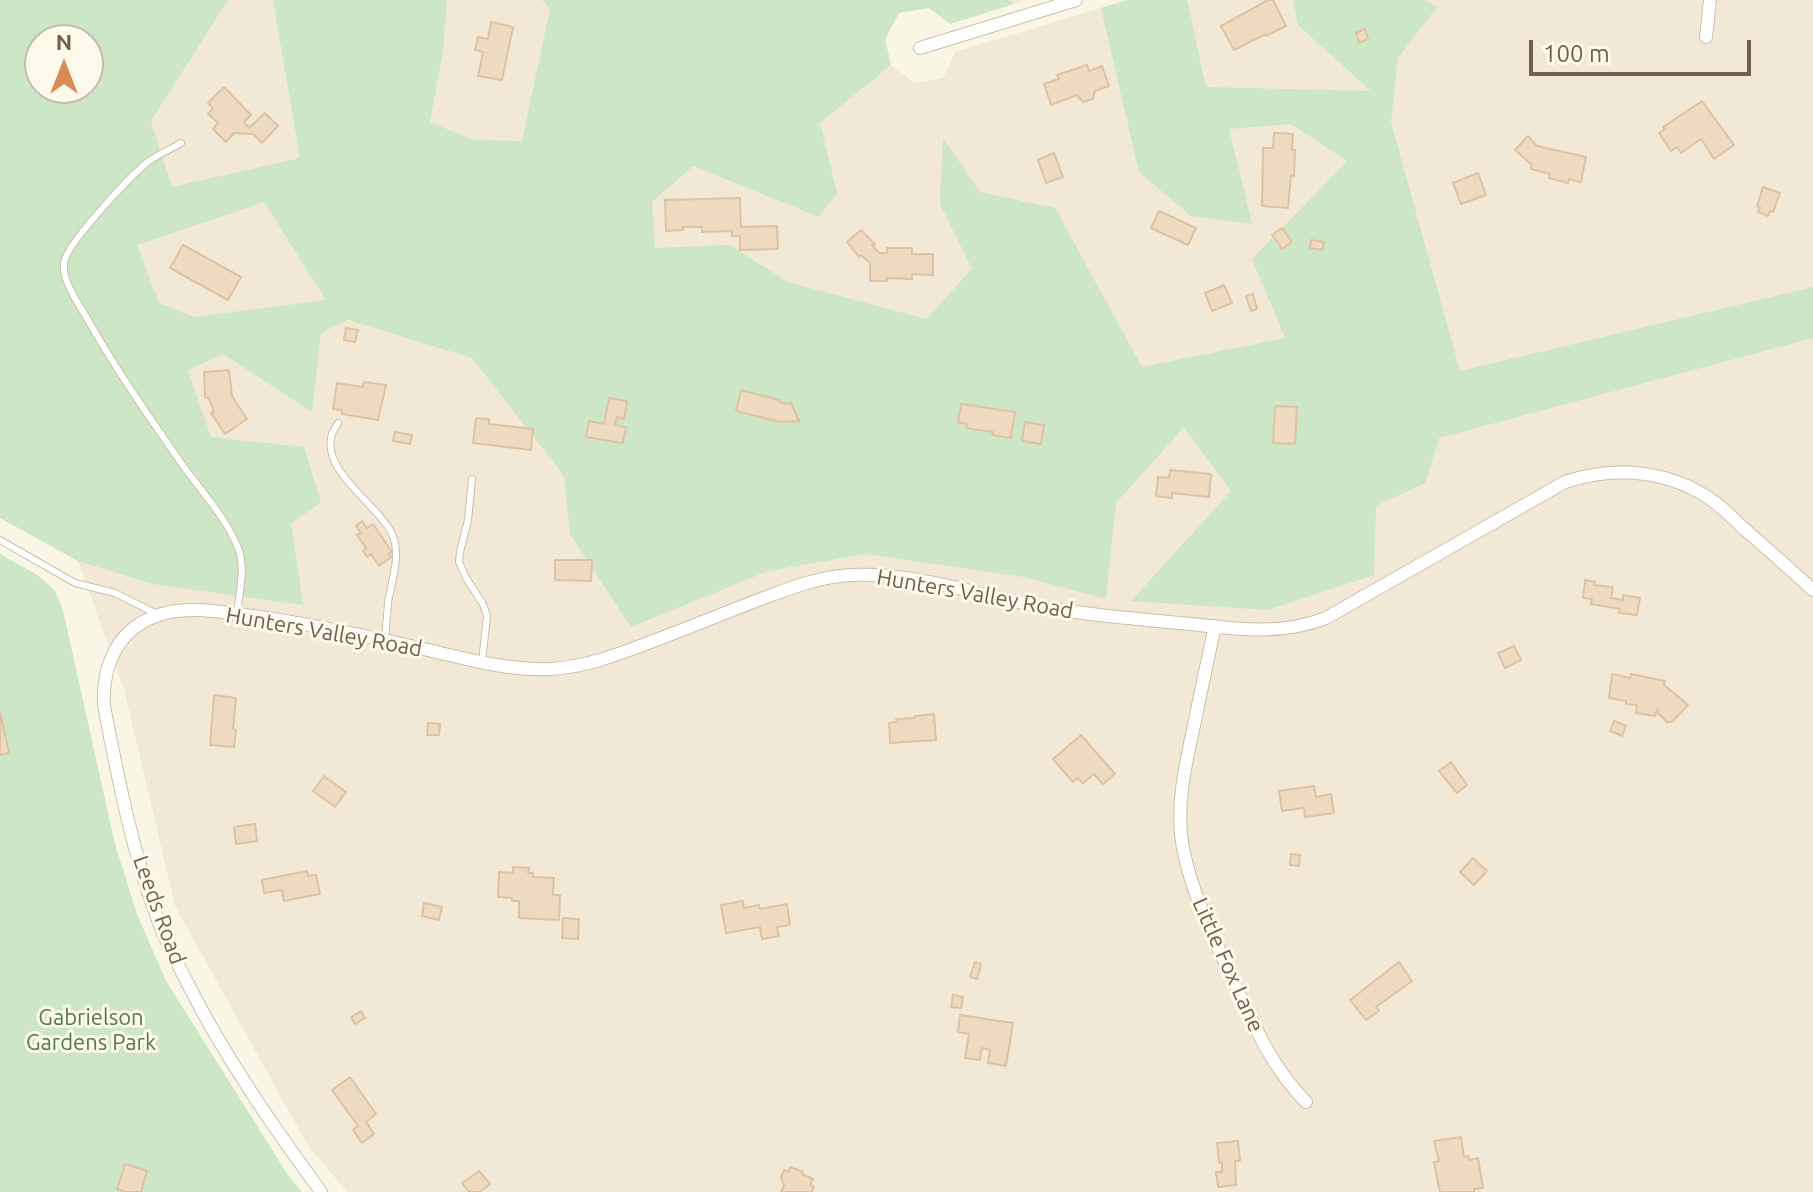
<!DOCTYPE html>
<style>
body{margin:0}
#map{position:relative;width:1813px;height:1192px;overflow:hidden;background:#faf6e6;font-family:Ubuntu,sans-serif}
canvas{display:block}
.north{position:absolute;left:24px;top:24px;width:80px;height:80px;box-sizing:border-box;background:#fdf9eb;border:2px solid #c5bcac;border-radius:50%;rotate:0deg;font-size:22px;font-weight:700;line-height:32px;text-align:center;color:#70604d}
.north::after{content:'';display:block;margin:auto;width:28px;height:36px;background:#d88a57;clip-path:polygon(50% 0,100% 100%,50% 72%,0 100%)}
.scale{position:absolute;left:1529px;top:40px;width:222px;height:36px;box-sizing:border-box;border:4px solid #70604d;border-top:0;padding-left:10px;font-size:24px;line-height:28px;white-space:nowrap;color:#70604d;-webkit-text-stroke:6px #fdf9eb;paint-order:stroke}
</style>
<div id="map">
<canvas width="1813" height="1192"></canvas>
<div class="north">N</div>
<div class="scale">100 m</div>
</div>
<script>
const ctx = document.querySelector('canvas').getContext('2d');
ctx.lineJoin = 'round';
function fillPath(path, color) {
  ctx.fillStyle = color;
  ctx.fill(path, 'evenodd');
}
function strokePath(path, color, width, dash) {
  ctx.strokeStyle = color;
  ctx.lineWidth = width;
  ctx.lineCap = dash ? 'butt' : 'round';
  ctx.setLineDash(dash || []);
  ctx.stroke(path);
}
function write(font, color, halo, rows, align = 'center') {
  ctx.font = font + ' Ubuntu,sans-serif';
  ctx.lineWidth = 6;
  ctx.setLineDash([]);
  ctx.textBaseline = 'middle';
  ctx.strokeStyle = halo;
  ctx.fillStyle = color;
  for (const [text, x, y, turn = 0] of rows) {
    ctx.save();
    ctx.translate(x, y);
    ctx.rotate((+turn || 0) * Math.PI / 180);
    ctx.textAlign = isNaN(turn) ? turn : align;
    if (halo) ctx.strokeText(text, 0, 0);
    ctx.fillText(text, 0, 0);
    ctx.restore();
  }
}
const residential = new Path2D(`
 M 34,0 L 1027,0 L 950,24 L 929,8 L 899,13 L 885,39 L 891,65 L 915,83 L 943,78 L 955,52 L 1127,0 L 1813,0 L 1813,1192 L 347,1192 L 307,1144 L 175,906 L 124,689 L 78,561 L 0,518 ZM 40,40 L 88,40 L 88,88 L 40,88 Z`);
const green = new Path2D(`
 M 0,0 L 228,0 L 151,121 L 172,187 L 300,158 L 273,0 L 447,0 L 443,51 L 430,122 L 473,140 L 522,141 L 550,9 L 542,0 L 1008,0 L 1014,4 L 950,24 L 929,8 L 899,13 L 885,39 L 891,65 L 820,123 L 837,193 L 819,217 L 693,166 L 652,202 L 655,248 L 730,245 L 788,282 L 926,319 L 972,269 L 940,204 L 943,138 L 980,192 L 1055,208 L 1142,367 L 1285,338 L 1252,259 L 1347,161 L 1291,124 L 1229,129 L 1252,224 L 1191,216 L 1139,172 L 1101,8 L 1127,0 L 1187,0 L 1206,87 L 1371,91 L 1298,25 L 1293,0 L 1424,0 L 1437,7 L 1398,58 L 1391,122 L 1460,371 L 1813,287 L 1813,338 L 1439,438 L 1425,483 L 1376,506 L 1374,575 L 1268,610 L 1131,601 L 1231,491 L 1184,427 L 1116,503 L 1106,599 L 1024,577 L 866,554 L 768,571 L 631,627 L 570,534 L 564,476 L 472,358 L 348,320 L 321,333 L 312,412 L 223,354 L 188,370 L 211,437 L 304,447 L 321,503 L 291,523 L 303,605 L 153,584 L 78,561 L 0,518 ZM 40,40 L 88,40 L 88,88 L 40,88 ZM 264,202 L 326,300 L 194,317 L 159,303 L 137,245 Z
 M 0,554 L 36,574 L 48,584 L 55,591 L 63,610 L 115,844 L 137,914 L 166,981 L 288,1175 L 302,1192 L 0,1192 Z`);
const building = new Path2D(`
 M 1268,0 L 1273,0 L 1286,26 L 1266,36 L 1266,34 L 1234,50 L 1221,26 Z
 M 491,22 L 513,27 L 502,80 L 478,76 L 483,52 L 475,50 L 478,37 L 488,39 Z
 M 1365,29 L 1368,39 L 1359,43 L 1356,33 Z
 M 1087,65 L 1089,71 L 1102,66 L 1109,86 L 1095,91 L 1093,99 L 1083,102 L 1077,95 L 1051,105 L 1044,84 L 1059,79 L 1057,75 Z
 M 224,87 L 251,115 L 244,122 L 249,128 L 265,113 L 278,126 L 262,143 L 253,134 L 234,133 L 226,142 L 213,129 L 218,123 L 208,114 L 213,108 L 208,103 Z
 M 1702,101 L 1734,145 L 1714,159 L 1701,139 L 1681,153 L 1677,147 L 1671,151 L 1659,133 L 1665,129 L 1663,127 Z
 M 1274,133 L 1293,134 L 1292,150 L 1295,150 L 1294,176 L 1291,176 L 1288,208 L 1262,206 L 1263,148 L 1273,148 Z
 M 1528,136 L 1537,146 L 1586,157 L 1581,182 L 1569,179 L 1568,183 L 1549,178 L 1550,174 L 1531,169 L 1532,165 L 1515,150 Z
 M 1054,153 L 1063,177 L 1046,183 L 1038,160 Z
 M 1478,173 L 1486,195 L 1461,204 L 1453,183 Z
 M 1763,187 L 1780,193 L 1773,212 L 1770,211 L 1768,216 L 1758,212 L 1760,207 L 1757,206 Z
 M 740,198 L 741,227 L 777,226 L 778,249 L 740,250 L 740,236 L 732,236 L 732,231 L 702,232 L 702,227 L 683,227 L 683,230 L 666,231 L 665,200 Z
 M 1159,211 L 1196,228 L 1188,245 L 1151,228 Z
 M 1282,228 L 1292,242 L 1282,249 L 1272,235 Z
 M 861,230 L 875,244 L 872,245 L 879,253 L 887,253 L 887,248 L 912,248 L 912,254 L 933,254 L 933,275 L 912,274 L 912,279 L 887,278 L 887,281 L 870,281 L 870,263 L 861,255 L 859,257 L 847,242 Z
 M 1311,240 L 1324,242 L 1322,250 L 1310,248 Z
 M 183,245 L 241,277 L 228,300 L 170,268 Z
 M 1224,285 L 1232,303 L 1212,311 L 1205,293 Z
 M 1253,294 L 1257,309 L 1251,311 L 1246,296 Z
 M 346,328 L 358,330 L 355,342 L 344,340 Z
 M 229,370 L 232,396 L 247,419 L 225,434 L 211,413 L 214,412 L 209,398 L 205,398 L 204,372 Z
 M 364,382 L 386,385 L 378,420 L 342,414 L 342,410 L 333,409 L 337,383 L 363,387 Z
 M 741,390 L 779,400 L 779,402 L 786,404 L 791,403 L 799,421 L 780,422 L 736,411 Z
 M 609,398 L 627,401 L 624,419 L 617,417 L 615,425 L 626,427 L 623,443 L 586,437 L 589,421 L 604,424 Z
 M 961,404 L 1015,412 L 1011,438 L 992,435 L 993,432 L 966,428 L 967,424 L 958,422 Z
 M 1275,406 L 1297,407 L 1295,444 L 1273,443 Z
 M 476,418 L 489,419 L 489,424 L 533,429 L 531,450 L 473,443 Z
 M 1025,422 L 1044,425 L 1041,444 L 1022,441 Z
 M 395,432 L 412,435 L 410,444 L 393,441 Z
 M 1170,470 L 1211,474 L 1209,497 L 1172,493 L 1172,498 L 1156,496 L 1158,477 L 1169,478 Z
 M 362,521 L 367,528 L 373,524 L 392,552 L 389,554 L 391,557 L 379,566 L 371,554 L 367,557 L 363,551 L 366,548 L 357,535 L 361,533 L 356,526 Z
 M 555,560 L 592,560 L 591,581 L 555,580 Z
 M 1585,580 L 1595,582 L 1594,585 L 1613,587 L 1611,598 L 1623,600 L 1623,595 L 1640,598 L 1637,615 L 1619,613 L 1620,609 L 1591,604 L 1592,599 L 1583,598 Z
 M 1514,646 L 1521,660 L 1505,668 L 1498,653 Z
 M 1612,674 L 1630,678 L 1631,674 L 1665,681 L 1664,685 L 1688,705 L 1672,722 L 1667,722 L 1658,713 L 1657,709 L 1655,716 L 1636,713 L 1637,705 L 1626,704 L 1626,701 L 1609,698 Z
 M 214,695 L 236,698 L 233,729 L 236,730 L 234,747 L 210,745 Z
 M 0,712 L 9,753 L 0,755 Z
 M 934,714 L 936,740 L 890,743 L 889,723 L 897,722 L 896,719 L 915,718 L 915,716 Z
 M 1614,721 L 1626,726 L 1622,736 L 1610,731 Z
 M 428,723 L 440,724 L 439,735 L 427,735 Z
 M 1081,735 L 1115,774 L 1103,784 L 1094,774 L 1083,783 L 1078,778 L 1073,782 L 1053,759 Z
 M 1451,762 L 1467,785 L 1457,793 L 1439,771 Z
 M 324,776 L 346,792 L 335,807 L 313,791 Z
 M 1314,786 L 1316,797 L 1331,794 L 1334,813 L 1305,817 L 1304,808 L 1282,811 L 1279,791 Z
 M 255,824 L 257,841 L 236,844 L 234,827 Z
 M 1291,854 L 1300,855 L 1299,866 L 1290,865 Z
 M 1473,858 L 1487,871 L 1474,885 L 1460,872 Z
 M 513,867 L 529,868 L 528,873 L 533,873 L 533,877 L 554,878 L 553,895 L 560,895 L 559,920 L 519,918 L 519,901 L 512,901 L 512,898 L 498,897 L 499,872 L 513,873 Z
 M 307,871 L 308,876 L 316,875 L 320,894 L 284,901 L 282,890 L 264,893 L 262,880 Z
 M 743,901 L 744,908 L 759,905 L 760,909 L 787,904 L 790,925 L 777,927 L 779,936 L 762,939 L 760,927 L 726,933 L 721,905 Z
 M 424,903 L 442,907 L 439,920 L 422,916 Z
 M 563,918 L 579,919 L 578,939 L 562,938 Z
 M 975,962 L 981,964 L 977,979 L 970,977 Z
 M 1399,962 L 1412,981 L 1376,1007 L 1379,1011 L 1366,1020 L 1350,1000 Z
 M 953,995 L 963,997 L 961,1008 L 951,1007 Z
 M 361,1011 L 365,1018 L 355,1024 L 351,1017 Z
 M 960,1015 L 1013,1023 L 1006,1066 L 988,1063 L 990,1050 L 982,1048 L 980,1060 L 965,1058 L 969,1034 L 958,1032 Z
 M 350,1077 L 376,1114 L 366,1122 L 374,1134 L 362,1143 L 353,1130 L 358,1126 L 332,1090 Z
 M 1461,1137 L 1464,1157 L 1468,1156 L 1469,1160 L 1478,1158 L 1483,1188 L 1474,1189 L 1474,1192 L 1440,1192 L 1434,1162 L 1439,1161 L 1434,1141 Z
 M 1238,1141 L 1240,1161 L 1235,1161 L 1236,1185 L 1218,1187 L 1216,1172 L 1222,1172 L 1222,1162 L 1219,1163 L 1217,1143 Z
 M 125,1164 L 147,1171 L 141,1192 L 126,1192 L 117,1189 Z
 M 790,1167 L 801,1171 L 803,1172 L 802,1174 L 813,1179 L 810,1185 L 814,1187 L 812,1192 L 781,1192 L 784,1185 L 781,1177 L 784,1170 L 789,1172 Z
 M 479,1171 L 490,1184 L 480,1192 L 469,1192 L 462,1183 Z`);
const service = new Path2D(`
 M 181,143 C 171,149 159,154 149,161 C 132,174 66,244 64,263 C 62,280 76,300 84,313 C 114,367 149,417 184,467 C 202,492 227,519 238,548 C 246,568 239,593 237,614
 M 338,423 C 336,427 333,430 332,434 C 320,472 380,505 393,536 C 401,558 391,582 388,603 C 387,616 386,628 385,640
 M 472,479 L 468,520 L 460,552 L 459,562 L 466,578 L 483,604 L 487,616 L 482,662
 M 0,540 L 75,583 L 115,593 L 159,615`);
const minor = new Path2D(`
 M 1706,37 L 1710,0
 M 920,48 L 1076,0
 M 1215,626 C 1208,658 1201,690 1195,721 C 1186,762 1175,806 1183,848 C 1193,898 1216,943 1237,989 C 1256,1030 1274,1070 1306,1102
 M 321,1192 C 273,1126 226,1059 189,986 C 178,964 166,943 158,920 C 132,851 118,778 104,706 C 102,664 118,627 162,614 C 191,606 223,612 253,616 C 308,624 362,635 415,647 C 460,657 505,671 551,669 C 583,667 611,657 640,646 C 684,630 726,612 769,596 C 796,586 823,576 852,575 C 913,572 973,594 1033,605 C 1085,615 1138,619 1190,624 C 1238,629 1280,636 1326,618 L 1565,482 C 1616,465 1673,470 1717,504 C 1728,513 1738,523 1749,533 C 1771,552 1792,571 1813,590`);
const streetNames = [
 ["Hunters Valley Road",975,594,10],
 ["Hunters Valley Road",324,632,10],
 ["Leeds Road",159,910,70],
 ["Little Fox Lane",1228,965,66]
];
const parkNames = [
 ["Gabrielson",91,1018],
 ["Gardens Park",91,1043]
];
fillPath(residential, '#f1e9d5');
fillPath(green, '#cde6c6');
fillPath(building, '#eddac0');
strokePath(building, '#dec3a2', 2);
strokePath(service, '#cabfad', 8);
strokePath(minor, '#cabfad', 14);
strokePath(service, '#fff', 6);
strokePath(minor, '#fff', 12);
write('22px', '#70604d', '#fdf9eb', streetNames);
write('22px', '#507a49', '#fdf9eb', parkNames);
</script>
